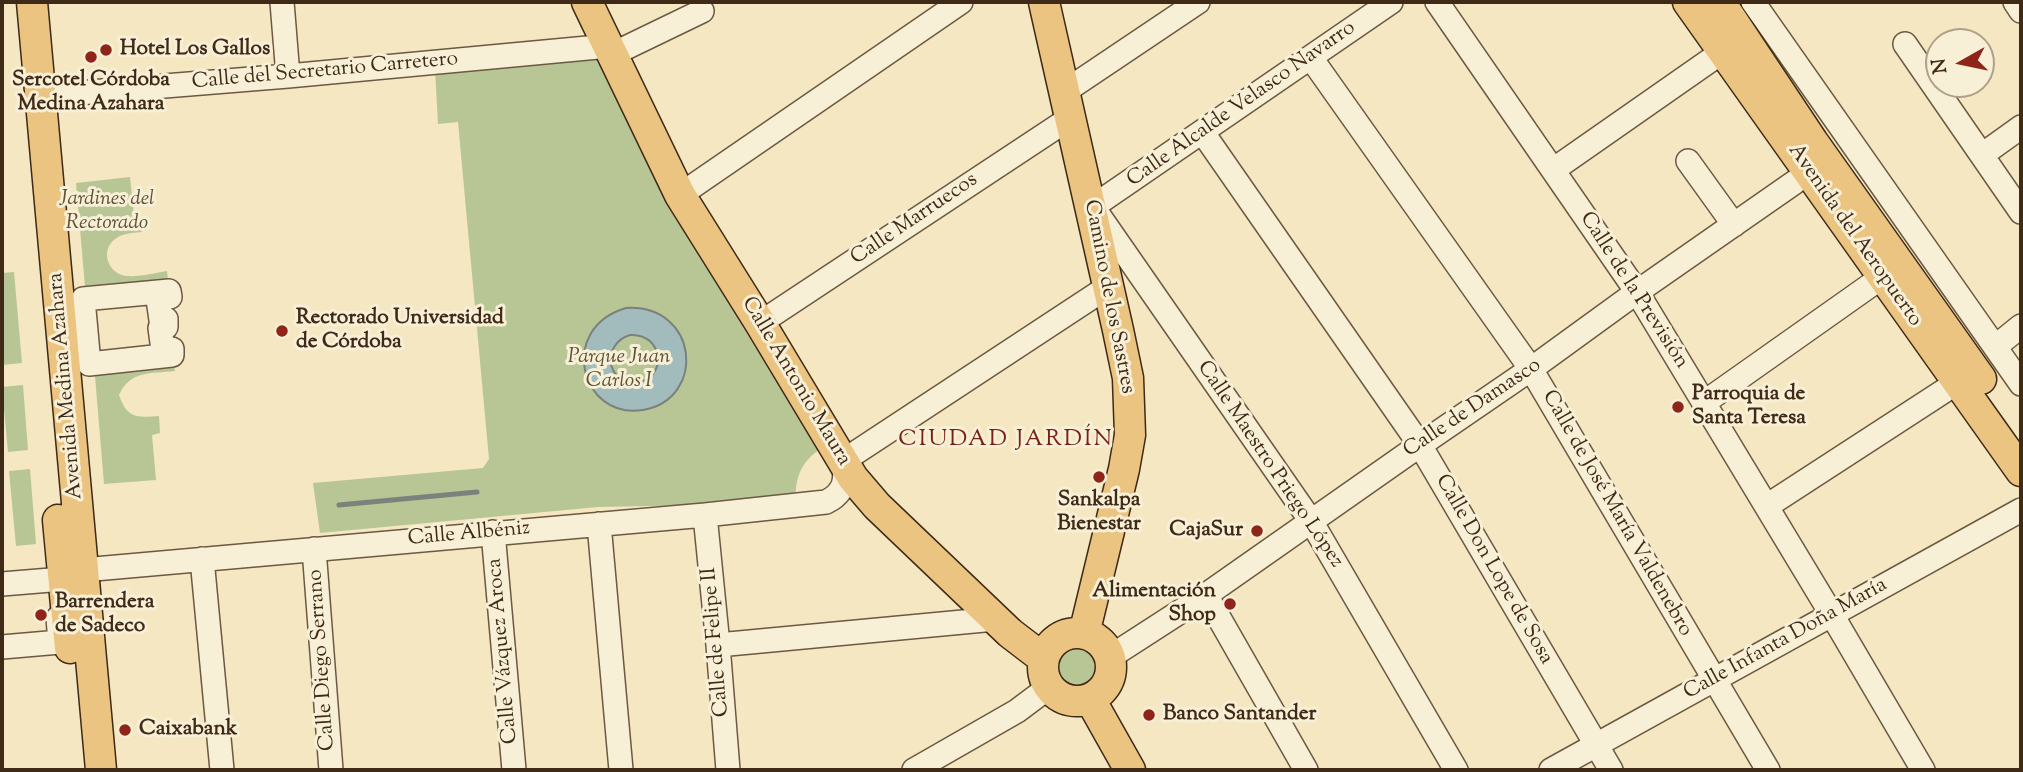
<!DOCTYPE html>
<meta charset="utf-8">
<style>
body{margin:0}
#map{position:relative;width:2023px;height:772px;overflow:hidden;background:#f4e7c1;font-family:"Sorts Mill Goudy",serif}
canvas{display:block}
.frame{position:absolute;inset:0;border:4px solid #3f2a18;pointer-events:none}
.north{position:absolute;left:1925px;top:28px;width:70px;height:70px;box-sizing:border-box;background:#f8efd7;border:2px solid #aea08b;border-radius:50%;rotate:261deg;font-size:19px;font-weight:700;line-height:28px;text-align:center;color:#3f2a18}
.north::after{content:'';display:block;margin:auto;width:24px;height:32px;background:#8f2418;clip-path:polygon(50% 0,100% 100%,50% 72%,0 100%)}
</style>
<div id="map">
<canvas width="2023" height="772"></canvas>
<div class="frame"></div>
<div class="north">N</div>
</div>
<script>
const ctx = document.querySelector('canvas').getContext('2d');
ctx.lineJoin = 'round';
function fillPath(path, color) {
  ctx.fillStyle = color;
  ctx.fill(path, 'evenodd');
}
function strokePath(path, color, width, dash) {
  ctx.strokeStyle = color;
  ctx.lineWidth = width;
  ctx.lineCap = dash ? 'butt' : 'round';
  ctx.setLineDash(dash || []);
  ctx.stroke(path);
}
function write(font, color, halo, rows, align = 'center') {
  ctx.font = font + ' "Sorts Mill Goudy",serif';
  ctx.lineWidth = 6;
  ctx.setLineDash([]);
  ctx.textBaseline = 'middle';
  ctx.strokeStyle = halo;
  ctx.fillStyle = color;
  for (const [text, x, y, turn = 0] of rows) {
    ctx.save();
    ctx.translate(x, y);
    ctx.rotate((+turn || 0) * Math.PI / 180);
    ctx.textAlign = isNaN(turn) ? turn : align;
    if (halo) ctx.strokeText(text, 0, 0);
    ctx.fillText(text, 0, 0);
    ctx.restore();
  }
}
const green = new Path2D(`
 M 583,57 L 602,59 L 826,446 C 806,456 795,473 796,496 L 704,505 L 598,507 L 320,533 L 313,483 L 483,468 L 489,459 L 458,122 L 438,124 L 435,69 Z
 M 130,177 L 134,216 L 140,215 L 142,232 C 132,233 123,233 115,239 C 99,251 109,275 127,276 C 140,277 155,273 167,271 L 169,291 L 86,298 L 76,183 Z
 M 14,272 L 22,363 L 2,365 L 2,273 Z
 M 172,355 L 175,371 C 151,374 130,370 119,395 C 127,418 136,418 159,416 L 160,433 L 152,435 L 156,480 L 104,484 L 94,364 Z
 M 23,385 L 28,450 L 8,452 L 2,387 Z
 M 30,469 L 36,544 L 16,546 L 9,471 Z
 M1058 667a20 20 0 1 1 40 0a20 20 0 1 1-40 0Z`);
const water = new Path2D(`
 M 626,308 C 699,304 707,399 643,410 C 580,420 557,328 626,308 ZM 630,335 C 665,333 667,381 636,382 C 606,384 601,344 630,335 Z`);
const stream = new Path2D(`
 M 339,505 L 477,492`);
const minor = new Path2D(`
 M 282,2 L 288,76
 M 1391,2 L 1104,199 L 1091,204 L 1311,521 L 1456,770
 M 1437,2 L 1637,292 L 1832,615 L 1923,770
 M 1753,2 L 2021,384
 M 2015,2 L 2021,11
 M 1905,44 L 2021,212
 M 613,54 L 702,11
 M 1311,58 L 1531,369 L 1768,770
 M 1064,92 L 1198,2
 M 41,96 L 288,76 L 609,46
 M 1203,133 L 1420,445 L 1611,770
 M 1982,155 L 2021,127
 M 1688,161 L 1734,225
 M 1553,170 L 1722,52
 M 680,195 L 961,2
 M 169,291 L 170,297 L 158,299 L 161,320 L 166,319 L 166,327 L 160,328 L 163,350 L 172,349 L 172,355 L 89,364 L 83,299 Z
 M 760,323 L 1070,118
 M 1995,347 L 2021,326
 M 1705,402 L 1882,277
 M 1767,506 L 1944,391
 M 705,515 L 718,645 L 728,770
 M 599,524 L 621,770
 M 493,532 L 514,770
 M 314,549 L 331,770
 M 202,559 L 222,770
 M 2,584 L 63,579 L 83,570 L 705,515 L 826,502 C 845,493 847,479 843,461 L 1109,286
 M 1206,595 L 1306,770
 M 718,645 L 995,619
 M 2,647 L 60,642 L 58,618
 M 1110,657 L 1206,595 L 1420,445 L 1531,369 L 1637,292 L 1795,182 L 1808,172 L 1810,158
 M 914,770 L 1017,711 L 1049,687
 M 1551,770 L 2021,510`);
const major = new Path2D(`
 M 32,2 L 101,770
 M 587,2 L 680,195 L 760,323 L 853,478 L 877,506 L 1010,633 L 1044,659
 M 1044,2 L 1118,330 L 1128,378 L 1130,435 L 1124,469 L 1084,634
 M 1688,2 L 2021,471
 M 1720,2 L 1813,142 L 1981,379
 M 58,520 L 70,648
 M1043 667a34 34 0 1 1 68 0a34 34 0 1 1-68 0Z
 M 1090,699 L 1130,770`);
const markers = [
 [106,50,7,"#8f2418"],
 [91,57,7,"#8f2418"],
 [282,331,7,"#8f2418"],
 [1678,407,7,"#8f2418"],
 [1099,477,7,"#8f2418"],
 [1257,531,7,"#8f2418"],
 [1230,604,7,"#8f2418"],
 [41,615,7,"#8f2418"],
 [1149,715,7,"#8f2418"],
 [125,730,7,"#8f2418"]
];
const poiNames = [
 ["Hotel Los Gallos",120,50],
 ["Sercotel Córdoba",91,81,"center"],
 ["Medina Azahara",91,105,"center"],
 ["Rectorado Universidad",296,319],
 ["de Córdoba",296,343],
 ["Parroquia de",1692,395],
 ["Santa Teresa",1692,419],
 ["Sankalpa",1099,501,"center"],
 ["Bienestar",1099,525,"center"],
 ["CajaSur",1243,531,"right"],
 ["Alimentación",1216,592,"right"],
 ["Shop",1216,616,"right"],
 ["Barrendera",55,603],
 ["de Sadeco",55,627],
 ["Banco Santander",1163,715],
 ["Caixabank",139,730]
];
const streetNames = [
 ["Calle del Secretario Carretero",325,72,-5],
 ["Calle Alcalde Velasco Navarro",1242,105,-35],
 ["Calle Marruecos",915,220,-34],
 ["Avenida del Aeropuerto",1854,236,55],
 ["Calle de la Previsión",1633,291,57],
 ["Camino de los Sastres",1108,297,79],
 ["Calle Antonio Maura",795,382,59],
 ["Avenida Medina Azahara",67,386,-95],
 ["Calle de Damasco",1473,409,-34],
 ["Calle Maestro Priego López",1269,465,56],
 ["Calle de José María Valdenebro",1616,514,60],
 ["Calle Albéniz",469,535,-5],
 ["Calle Don Lope de Sosa",1493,570,60],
 ["Calle Infanta Doña María",1786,640,-29],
 ["Calle de Felipe II",717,642,-95],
 ["Calle Vázquez Aroca",504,651,-95],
 ["Calle Diego Serrano",323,660,-94]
];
const parkNames = [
 ["Jardines del",107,200],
 ["Rectorado",107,224],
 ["Parque Juan",619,358],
 ["Carlos I",619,382]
];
const neighbourhoodNames = [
 ["CIUDAD JARDÍN",1006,441]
];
fillPath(green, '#b8c695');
fillPath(water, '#a2bcbe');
strokePath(water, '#7a827c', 2);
strokePath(stream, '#7a827c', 5);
strokePath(minor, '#6c5942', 26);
strokePath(major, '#3f2a18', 33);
strokePath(minor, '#f8efd7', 23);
strokePath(major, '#eac480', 30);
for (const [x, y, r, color] of markers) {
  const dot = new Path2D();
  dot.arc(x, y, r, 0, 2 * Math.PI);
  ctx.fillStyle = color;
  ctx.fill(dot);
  strokePath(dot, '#f8efd7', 2.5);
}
write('bold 21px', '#3f2a18', '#f8efd7', poiNames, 'left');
write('21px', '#3f2a18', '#f8efd7', streetNames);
write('italic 21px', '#5d5137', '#f8efd7', parkNames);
ctx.letterSpacing = '2px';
write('23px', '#7a1f14', '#f8efd7', neighbourhoodNames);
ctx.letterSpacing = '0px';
</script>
